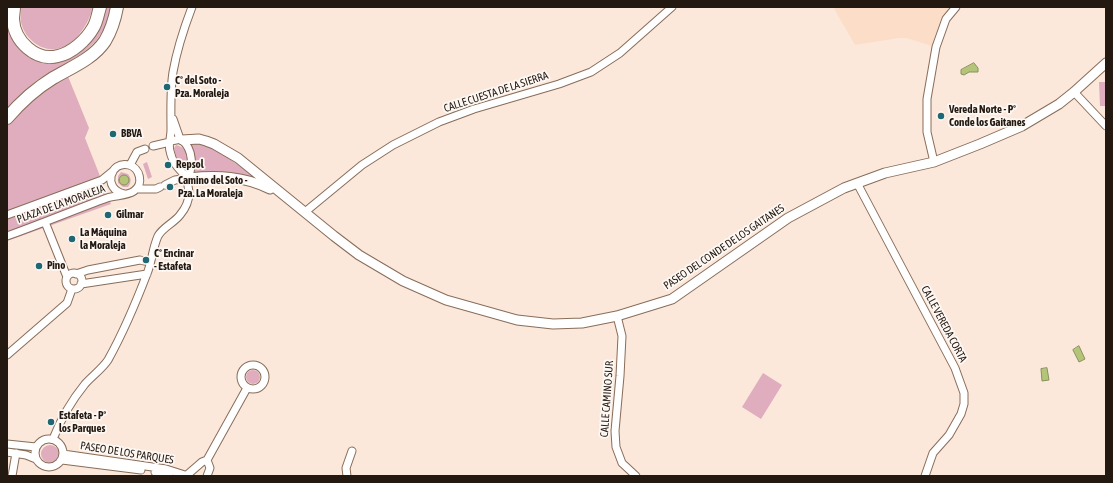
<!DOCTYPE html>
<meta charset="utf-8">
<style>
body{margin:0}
#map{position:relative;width:1113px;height:483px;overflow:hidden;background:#fbe8db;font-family:"Asap Condensed",sans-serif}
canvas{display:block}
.frame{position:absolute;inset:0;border:8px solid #231911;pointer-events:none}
</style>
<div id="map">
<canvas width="1113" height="483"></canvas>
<div class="frame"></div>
</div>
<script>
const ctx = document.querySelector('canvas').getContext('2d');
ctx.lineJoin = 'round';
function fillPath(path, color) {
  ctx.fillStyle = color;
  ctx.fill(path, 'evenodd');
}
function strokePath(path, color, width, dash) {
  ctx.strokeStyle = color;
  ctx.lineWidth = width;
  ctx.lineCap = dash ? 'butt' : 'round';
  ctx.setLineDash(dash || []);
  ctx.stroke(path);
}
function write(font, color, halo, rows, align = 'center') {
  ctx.font = font + ' "Asap Condensed",sans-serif';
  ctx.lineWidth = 3.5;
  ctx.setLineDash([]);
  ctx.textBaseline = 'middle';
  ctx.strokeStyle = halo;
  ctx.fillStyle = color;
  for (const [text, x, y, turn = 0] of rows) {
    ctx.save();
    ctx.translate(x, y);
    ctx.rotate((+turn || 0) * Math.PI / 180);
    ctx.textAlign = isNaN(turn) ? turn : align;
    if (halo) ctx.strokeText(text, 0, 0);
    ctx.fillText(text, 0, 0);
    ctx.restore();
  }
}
const built = new Path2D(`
 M 833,7 L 949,7 L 936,33 L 932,46 L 906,38 L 899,38 L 855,45 Z`);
const green = new Path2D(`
 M 21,7 L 93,7 C 87,31 63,62 36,44 C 29,39 23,32 21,22 C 20,18 21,12 21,7 Z
 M 104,7 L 112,7 L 104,30 L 95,42 L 83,53 L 37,80 L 7,108 L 7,32 L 8,28 L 14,41 L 27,55 L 42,61 L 69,56 Z
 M 67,74 L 89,128 L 85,138 L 111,204 L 7,241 L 7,125 L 23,106 Z
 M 1099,82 L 1106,82 L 1106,106 L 1100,106 Z
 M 188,142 L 202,142 L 216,149 L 253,176 L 253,177 L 228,172 L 194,174 C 197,161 195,153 188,142 Z
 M 176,145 C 187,147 190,160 186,169 L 184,169 L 176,157 L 174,148 Z
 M 147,162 L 152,177 L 148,179 L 143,164 Z
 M 121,172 L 128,174 C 131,178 132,182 128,187 L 123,187 L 118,183 L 118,176 Z
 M246 377a7 7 0 1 1 14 0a7 7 0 1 1-14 0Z
 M 763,373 L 782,385 L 761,419 L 742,407 Z
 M41 454a9 9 0 1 1 18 0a9 9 0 1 1-18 0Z`);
const water = new Path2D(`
 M 974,63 L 978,68 L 978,72 L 969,72 L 964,75 L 961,74 L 961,70 Z
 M119 180a5 5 0 1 1 10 0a5 5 0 1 1-10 0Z
 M 1079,346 L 1085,359 L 1079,362 L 1073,350 Z
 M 1047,368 L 1049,380 L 1042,381 L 1041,369 Z`);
const street = new Path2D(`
 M 1074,92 L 1106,126
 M 173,119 L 180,139
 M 153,146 L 170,142
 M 934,162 L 927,132 L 927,99 L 936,47 L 946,19 L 956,7
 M 130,165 L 137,152 L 145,149
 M 189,178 C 180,172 172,162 170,151 C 168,145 171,137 171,130 C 171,111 170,91 173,72 C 177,49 184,28 192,7
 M 857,183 L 955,368 L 964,393 L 964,404 L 961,414 L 949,435 L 933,453 L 925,476
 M 165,185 L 175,180 L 189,178
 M 137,189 L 156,189 L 160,187
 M 305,212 L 362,165 L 393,145 L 439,122 L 474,109 L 559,84 L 591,72 L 620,53 L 672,7
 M 7,215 L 102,180 L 113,171
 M 45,222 L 67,277
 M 7,236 C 41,224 74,210 107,198 C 116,195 127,196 134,191 C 144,184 140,168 129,165 C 110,160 102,189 124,194
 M66 281a8 8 0 1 1 16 0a8 8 0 1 1-16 0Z
 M 76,274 L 88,270 L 140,260 L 144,261 L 151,260
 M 81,284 L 147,274
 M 617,316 L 622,336 L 620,376 L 615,431 L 616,447 L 622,463 L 636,476
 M 7,355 L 67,303 L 72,289
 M241 377a12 12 0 1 1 24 0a12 12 0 1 1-24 0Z
 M35 453a14 14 0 1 1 28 0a14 14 0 1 1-28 0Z
 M 53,439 C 60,421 72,400 85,384 C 92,376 102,369 108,360 C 123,333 137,300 148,271 C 152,260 153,247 158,236 C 163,227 174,223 180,215 C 185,209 189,201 189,193 C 189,189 187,185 188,181 C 192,166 195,151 181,139 L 171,141
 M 7,444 L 36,447
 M 7,452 L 26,455 L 36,459
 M 63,454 L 166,469 L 188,476
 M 62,460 L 141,470
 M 155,472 L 169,476
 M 187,475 L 202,462 L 207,460 L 247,388
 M 12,476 L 16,453
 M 207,476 L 210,468 L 207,460
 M 347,476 L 346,468 L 352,451`);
const secondary = new Path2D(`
 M 182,140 L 199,139 L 206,141 L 214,144 L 238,158 L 334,236 L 359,255 L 403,281 L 446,300 L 517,320 L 553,324 L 582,323 L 617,316 L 672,299 L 788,218 L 844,188 L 885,173 L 934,162 L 980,144 L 1022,126 L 1059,104 L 1074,92 L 1106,63
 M 189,178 C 217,175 244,176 270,189`);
const highway = new Path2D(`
 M 14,7 C 14,11 13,15 13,19 C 14,41 36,62 58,56 C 72,53 86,40 93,28 C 97,22 98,13 100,7
 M 7,118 C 20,103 35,89 53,78 C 70,68 93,59 105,41 C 111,31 115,18 117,7`);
const markers = [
 [167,87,4,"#1e6773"],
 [941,116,4,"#1e6773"],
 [113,134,4,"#1e6773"],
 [168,165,4,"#1e6773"],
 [170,187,4,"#1e6773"],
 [108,215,4,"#1e6773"],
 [72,239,4,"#1e6773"],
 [146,260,4,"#1e6773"],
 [39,266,4,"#1e6773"],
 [51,422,4,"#1e6773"]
];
const poiNames = [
 ["Cº del Soto -",175,81],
 ["Pza. Moraleja",175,94],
 ["Vereda Norte - Pº",949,110],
 ["Conde los Gaitanes",949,123],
 ["BBVA",121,134],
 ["Repsol",176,165],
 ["Camino del Soto -",178,181],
 ["Pza. La Moraleja",178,194],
 ["Gilmar",116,215],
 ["La Máquina",80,233],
 ["la Moraleja",80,246],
 ["Cº Encinar",154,254],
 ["- Estafeta",154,267],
 ["Pino",47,266],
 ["Estafeta - Pº",59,416],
 ["los Parques",59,429]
];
const streetNames = [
 ["CALLE CUESTA DE LA SIERRA",496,92,-18],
 ["PLAZA DE LA MORALEJA",61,204,-20],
 ["PASEO DEL CONDE DE LOS GAITANES",724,247,-34],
 ["CALLE VEREDA CORTA",944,324,62],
 ["CALLE CAMINO SUR",607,399,-86],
 ["PASEO DE LOS PARQUES",127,453,9]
];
fillPath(built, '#fcdec8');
fillPath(green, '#dfadbd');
fillPath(water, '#b4c57a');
strokePath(water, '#88915a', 1);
strokePath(street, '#886d59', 9);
strokePath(secondary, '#886d59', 11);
strokePath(highway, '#886d59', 14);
strokePath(street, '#fff', 7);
strokePath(secondary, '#fff', 9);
strokePath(highway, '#fff', 12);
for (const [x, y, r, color] of markers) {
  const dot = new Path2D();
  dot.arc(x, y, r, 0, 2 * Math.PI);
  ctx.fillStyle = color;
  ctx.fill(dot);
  strokePath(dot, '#fef8f4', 1.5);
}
write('bold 11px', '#231911', '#fef8f4', poiNames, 'left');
write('11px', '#231911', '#fef8f4', streetNames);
</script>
